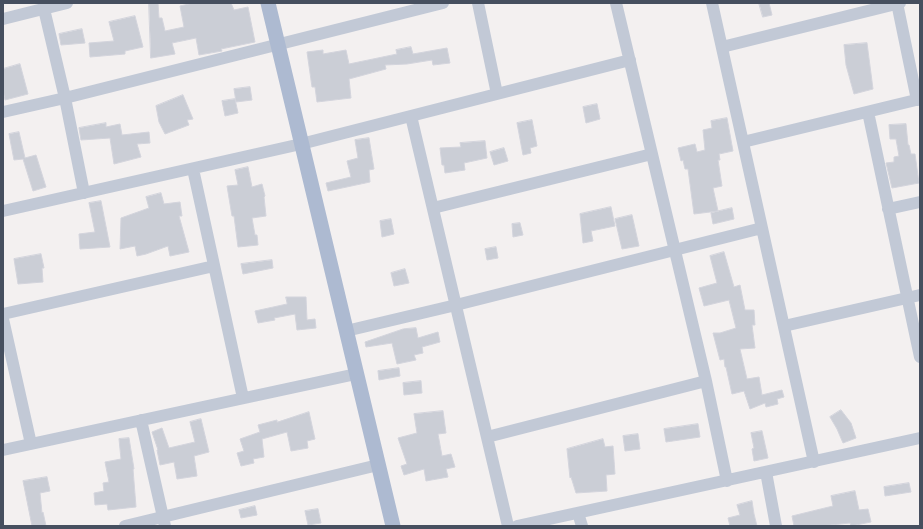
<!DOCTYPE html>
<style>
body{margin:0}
#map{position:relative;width:923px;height:529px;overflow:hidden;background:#f3f0f0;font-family:"Noto Sans",sans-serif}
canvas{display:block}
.frame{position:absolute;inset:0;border:4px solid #464f5f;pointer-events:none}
</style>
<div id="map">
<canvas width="923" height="529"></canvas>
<div class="frame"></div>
</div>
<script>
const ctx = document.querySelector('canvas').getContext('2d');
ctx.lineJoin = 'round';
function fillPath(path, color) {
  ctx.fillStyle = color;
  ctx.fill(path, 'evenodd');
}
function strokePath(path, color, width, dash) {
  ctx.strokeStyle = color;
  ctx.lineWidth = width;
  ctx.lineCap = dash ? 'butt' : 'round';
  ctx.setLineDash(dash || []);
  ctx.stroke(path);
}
const building = new Path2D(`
 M 149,3 L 158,3 L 159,18 L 162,18 L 165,31 L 184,27 L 180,6 L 193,3 L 231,3 L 234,10 L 248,7 L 255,42 L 221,49 L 222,51 L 199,55 L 196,38 L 172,43 L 175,54 L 151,58 Z
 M 759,3 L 769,3 L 772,15 L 763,17 Z
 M 135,16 L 143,47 L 125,51 L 125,54 L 90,57 L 89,43 L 114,41 L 109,22 Z
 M 82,29 L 85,43 L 61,45 L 59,34 Z
 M 867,43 L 873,89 L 854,94 L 846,65 L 844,45 Z
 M 411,47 L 413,54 L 447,48 L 450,63 L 433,65 L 432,60 L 407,64 L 385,65 L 386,69 L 349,79 L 351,98 L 317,102 L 315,87 L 312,87 L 307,52 L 323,50 L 323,54 L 346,50 L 349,64 L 397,54 L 396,50 Z
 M 20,64 L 28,94 L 5,100 L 3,90 L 3,69 Z
 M 250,87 L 252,100 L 236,102 L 234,89 Z
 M 183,95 L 193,119 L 187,120 L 189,125 L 165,134 L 159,122 L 156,106 Z
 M 235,99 L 238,113 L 225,116 L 222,101 Z
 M 597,104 L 600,119 L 586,123 L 583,107 Z
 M 727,118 L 733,151 L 719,154 L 720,160 L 718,160 L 722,186 L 713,188 L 718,211 L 694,214 L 688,169 L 685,169 L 683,160 L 681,161 L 678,148 L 695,144 L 697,152 L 705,150 L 703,130 L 712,128 L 711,121 Z
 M 532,120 L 537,146 L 530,148 L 531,153 L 523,155 L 517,123 Z
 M 106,123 L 106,127 L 120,124 L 122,135 L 149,132 L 150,143 L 137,144 L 141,157 L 114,164 L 110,138 L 81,140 L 79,128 Z
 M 906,124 L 908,145 L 909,145 L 911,154 L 915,154 L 919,183 L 892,188 L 886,163 L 894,162 L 894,157 L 899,156 L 896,139 L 890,139 L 889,125 Z
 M 19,132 L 25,158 L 36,155 L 46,187 L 33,191 L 23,159 L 14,160 L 9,134 Z
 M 369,138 L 374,169 L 369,170 L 370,182 L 328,191 L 326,183 L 351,177 L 347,161 L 358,158 L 355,140 Z
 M 485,141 L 487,158 L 464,163 L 465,170 L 445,173 L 444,165 L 442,165 L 440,148 L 461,147 L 460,143 Z
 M 504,148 L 508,161 L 494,165 L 490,152 Z
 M 248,167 L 252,187 L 262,184 L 265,196 L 264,197 L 266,216 L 252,218 L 255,235 L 257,235 L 258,245 L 238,247 L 234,216 L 232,216 L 227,186 L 238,185 L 235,170 Z
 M 161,193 L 164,204 L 180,202 L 182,216 L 179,216 L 189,252 L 170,256 L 168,246 L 146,254 L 137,256 L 135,246 L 120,249 L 121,218 L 149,208 L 146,197 Z
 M 101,201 L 110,247 L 80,249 L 79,234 L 95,232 L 89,203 Z
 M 611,207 L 615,226 L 591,231 L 593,241 L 583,243 L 580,214 Z
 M 732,208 L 734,219 L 713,224 L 711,213 Z
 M 632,215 L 639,246 L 622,249 L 615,219 Z
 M 391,219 L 394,234 L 382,237 L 380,221 Z
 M 520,223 L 523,235 L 513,237 L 512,224 Z
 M 496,247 L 498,258 L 487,260 L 485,249 Z
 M 724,252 L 734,287 L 740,285 L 745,310 L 754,310 L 755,325 L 752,325 L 755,348 L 740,349 L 747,379 L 759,377 L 762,395 L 782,390 L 784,397 L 777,399 L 778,404 L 766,407 L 765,403 L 750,409 L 744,391 L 732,394 L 726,367 L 725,367 L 724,359 L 720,360 L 713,333 L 720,333 L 736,328 L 729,300 L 704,306 L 699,288 L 717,283 L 710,256 Z
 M 41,254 L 44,268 L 42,268 L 43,282 L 18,284 L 14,259 Z
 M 272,260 L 273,268 L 243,274 L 241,264 Z
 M 405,269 L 409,283 L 394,286 L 391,273 Z
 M 286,297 L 306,297 L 307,320 L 315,319 L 316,328 L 297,330 L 295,314 L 274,318 L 275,320 L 258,323 L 255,311 L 287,304 Z
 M 416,328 L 418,338 L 438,332 L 440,342 L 422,347 L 423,353 L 414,355 L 416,360 L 397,364 L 392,343 L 366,347 L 365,342 L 403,329 Z
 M 399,368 L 400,376 L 379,380 L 378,371 Z
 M 421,381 L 422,393 L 404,395 L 403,383 Z
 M 841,410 L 851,423 L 856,438 L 843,443 L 837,429 L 830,417 Z
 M 443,411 L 446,433 L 438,434 L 442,456 L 451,454 L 455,467 L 446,469 L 448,477 L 426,481 L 424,469 L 404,475 L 401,466 L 407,464 L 398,438 L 417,433 L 414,414 Z
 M 309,412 L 315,439 L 307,441 L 308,448 L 291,451 L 287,432 L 262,439 L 264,457 L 253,459 L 254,463 L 241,466 L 237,453 L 244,451 L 240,439 L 260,432 L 258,425 L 277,420 L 277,422 Z
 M 201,419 L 209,452 L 194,456 L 197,476 L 177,479 L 174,462 L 160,465 L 157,450 L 158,450 L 152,432 L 162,428 L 169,448 L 195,442 L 190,422 Z
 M 698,424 L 700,437 L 666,442 L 664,429 Z
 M 762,431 L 768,458 L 754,461 L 752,449 L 754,448 L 751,433 Z
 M 638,434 L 640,449 L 625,451 L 623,436 Z
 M 129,438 L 134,469 L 133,469 L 136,507 L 108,510 L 107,504 L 95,505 L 94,493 L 104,491 L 103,483 L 109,482 L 105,462 L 121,459 L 119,439 Z
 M 603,439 L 605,447 L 613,446 L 615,474 L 606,475 L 607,491 L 576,493 L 571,477 L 570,478 L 567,449 Z
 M 47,477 L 50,491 L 40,493 L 42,513 L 43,512 L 46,526 L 32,526 L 23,481 Z
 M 909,483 L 911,492 L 885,496 L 884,487 Z
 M 855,491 L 859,510 L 868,509 L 871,522 L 851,526 L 850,523 L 821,526 L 794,526 L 792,516 L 833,506 L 831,496 Z
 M 752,501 L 754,514 L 757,526 L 730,526 L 728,518 L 740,515 L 737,505 Z
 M 255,506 L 257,515 L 241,518 L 239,510 Z
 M 318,509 L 321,523 L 308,525 L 305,511 Z`);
const minor = new Path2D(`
 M 478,3 L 497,94
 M 616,3 L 706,381 L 727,481
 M 712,3 L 814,462
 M 897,3 L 917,100
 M 44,9 L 65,98 L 84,193
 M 3,19 L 67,3
 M 722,47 L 900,3
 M 3,112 L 65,98 L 443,3
 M 868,112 L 920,357
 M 411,116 L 508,526
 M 743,142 L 920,99
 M 193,169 L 243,398
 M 433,208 L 652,154
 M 888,209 L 920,202
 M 3,211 L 301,144 L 630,60
 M 3,314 L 214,266
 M 3,319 L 31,444
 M 784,326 L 920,295
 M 346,331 L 456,305 L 762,228
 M 141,420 L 165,526
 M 487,437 L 706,381
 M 3,450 L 356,374
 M 766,472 L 776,526
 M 578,513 L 582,526
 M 125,526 L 378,465
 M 517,526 L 920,438`);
const major = new Path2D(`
 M 268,3 L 393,526`);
fillPath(building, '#cbced6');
strokePath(building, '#d3d4dc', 1);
strokePath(minor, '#c2c9d6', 12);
strokePath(major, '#adbad1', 15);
</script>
